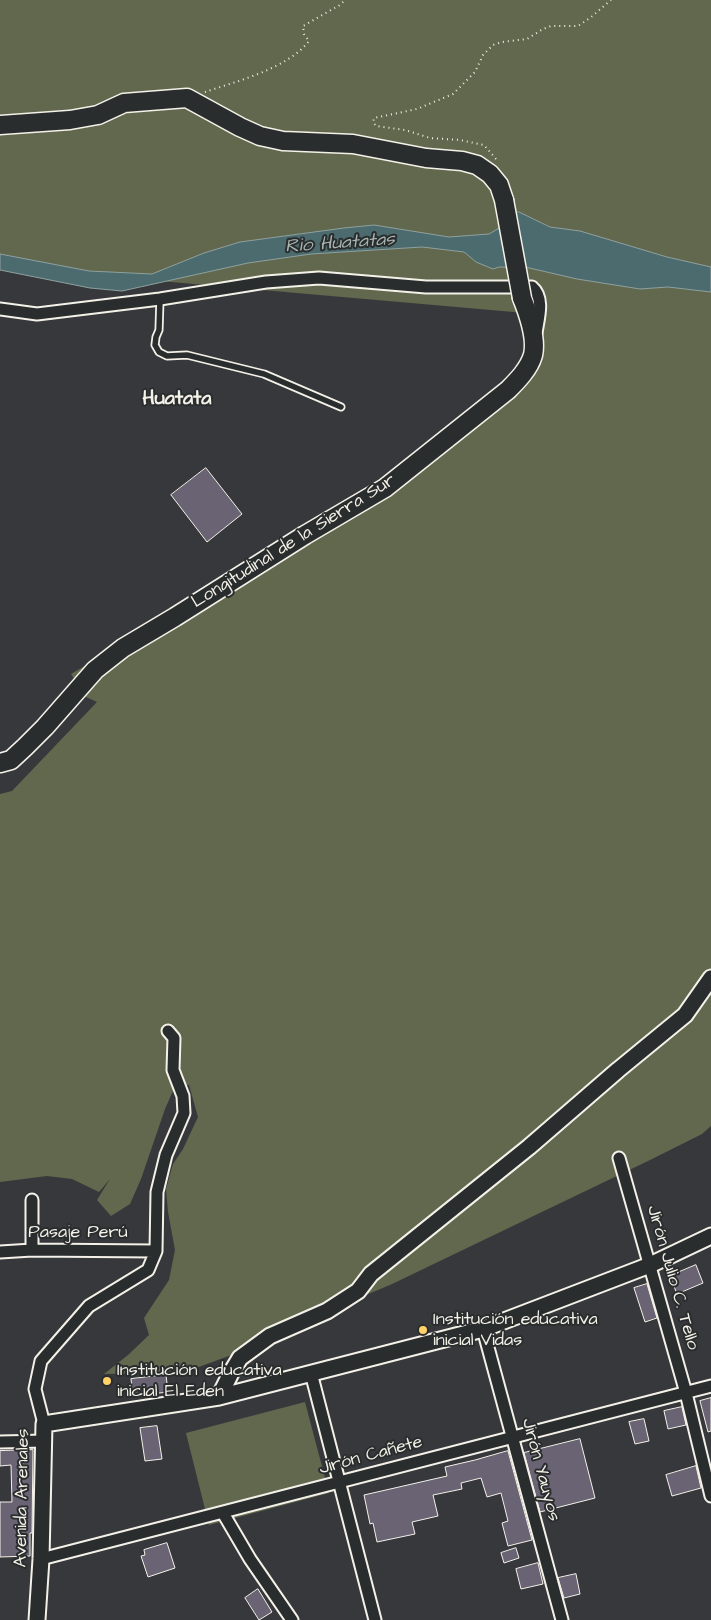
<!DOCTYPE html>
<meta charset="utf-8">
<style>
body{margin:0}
canvas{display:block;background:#37383c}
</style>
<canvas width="711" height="1620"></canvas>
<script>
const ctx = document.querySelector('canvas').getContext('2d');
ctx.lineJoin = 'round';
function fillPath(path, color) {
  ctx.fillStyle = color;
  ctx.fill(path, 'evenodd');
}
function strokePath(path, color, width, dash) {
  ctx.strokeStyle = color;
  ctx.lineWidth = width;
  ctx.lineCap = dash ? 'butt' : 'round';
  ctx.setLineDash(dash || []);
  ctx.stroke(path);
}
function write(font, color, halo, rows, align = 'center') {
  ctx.font = font + ' "Architects Daughter",sans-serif';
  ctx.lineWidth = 4;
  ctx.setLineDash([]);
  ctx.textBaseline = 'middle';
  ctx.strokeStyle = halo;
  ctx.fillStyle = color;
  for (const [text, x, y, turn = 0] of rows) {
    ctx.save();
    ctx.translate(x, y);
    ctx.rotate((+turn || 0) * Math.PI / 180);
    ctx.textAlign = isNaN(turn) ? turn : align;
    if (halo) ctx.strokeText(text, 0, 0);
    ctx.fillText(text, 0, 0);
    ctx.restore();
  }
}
const green = new Path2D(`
 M 0,0 L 711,0 L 711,1126 L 702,1134 L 648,1161 L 390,1285 L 322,1313 L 248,1349 L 193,1369 L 151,1373 L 104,1374 L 128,1355 L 149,1335 L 144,1318 L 169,1280 L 175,1250 L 168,1212 L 166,1189 L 173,1164 L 183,1149 L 198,1117 L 189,1085 L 176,1084 L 165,1109 L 141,1179 L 130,1204 L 111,1216 L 97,1200 L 110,1179 L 99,1192 L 72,1179 L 47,1176 L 0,1182 L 0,794 L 12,791 L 97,702 L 86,697 L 71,674 L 340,516 L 496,399 L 525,362 L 525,313 L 0,267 Z
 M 305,1402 L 329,1493 L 209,1525 L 186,1433 Z`);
const water = new Path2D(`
 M 519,212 L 550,227 L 580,231 L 667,257 L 711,267 L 711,292 L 668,287 L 640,289 L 577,279 L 525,267 L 510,272 L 505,267 L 499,267 L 493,269 L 476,262 L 464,252 L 422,247 L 311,254 L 248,263 L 122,291 L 90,288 L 0,270 L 0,254 L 89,271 L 152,274 L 204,253 L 240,242 L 344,228 L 374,225 L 449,237 L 489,234 L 501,227 L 506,214 Z`);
const building = new Path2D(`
 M 206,468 L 242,514 L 207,542 L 171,495 Z
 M 696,1265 L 703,1283 L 677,1294 L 670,1276 Z
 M 647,1284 L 657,1318 L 645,1322 L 634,1288 Z
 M 166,1375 L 168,1392 L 133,1396 L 131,1379 Z
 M 711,1398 L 711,1431 L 708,1432 L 700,1401 Z
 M 682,1407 L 686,1425 L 668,1429 L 664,1411 Z
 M 644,1419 L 649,1441 L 635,1444 L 629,1422 Z
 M 157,1426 L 162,1459 L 145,1461 L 140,1428 Z
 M 580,1439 L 595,1498 L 540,1512 L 524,1453 Z
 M 33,1450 L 32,1533 L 30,1533 L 30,1556 L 0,1557 L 0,1502 L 12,1502 L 11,1465 L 0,1466 L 0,1451 Z
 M 508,1451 L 532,1540 L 508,1546 L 502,1523 L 508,1521 L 501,1493 L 487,1497 L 481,1478 L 461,1483 L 462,1489 L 433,1495 L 438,1516 L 412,1522 L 415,1534 L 377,1542 L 373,1523 L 370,1524 L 364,1495 L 447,1476 L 445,1467 L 475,1460 Z
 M 696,1466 L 701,1488 L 672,1496 L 666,1475 Z
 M 167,1543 L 175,1568 L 148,1577 L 141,1556 L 145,1555 L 144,1550 Z
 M 516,1548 L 519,1558 L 504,1563 L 501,1553 Z
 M 538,1563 L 543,1584 L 521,1589 L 516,1569 Z
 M 576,1574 L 580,1594 L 564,1598 L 558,1578 Z
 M 258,1589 L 272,1612 L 259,1620 L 245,1598 Z`);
const path = new Path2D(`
 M 205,92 C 237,81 287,69 309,41 L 304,34 L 303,26 L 340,5 L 345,0
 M 496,159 L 484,145 L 460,140 L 430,138 L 405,130 L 376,126 L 373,122 L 374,118 L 417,109 L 453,94 L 475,72 L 483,55 L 493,45 L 502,42 L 527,39 L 543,29 L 551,26 L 578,26 L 590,18 L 611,0`);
const lane = new Path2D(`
 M 160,299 L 159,330 L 156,337 L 155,345 L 159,352 L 167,356 L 187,355 L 264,374 L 341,407`);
const street = new Path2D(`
 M 0,309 L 37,314 L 160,299 L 266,282 L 319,278 L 426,287 L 532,287 C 545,298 538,319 536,333
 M 619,1158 L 686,1393 L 711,1496
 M 32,1250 L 32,1200
 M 0,1252 L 32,1250 L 156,1251
 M 483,1329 L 562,1620
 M 311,1373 L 375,1620
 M 44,1424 L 35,1389 L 41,1361 L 89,1306 L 148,1270 L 156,1251 L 157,1192 L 166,1155 L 184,1113 L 183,1096 L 173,1070 L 174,1038 L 168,1031
 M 0,1442 L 45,1441
 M 223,1513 L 250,1559 L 292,1620
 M 41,1559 L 711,1386`);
const secondary = new Path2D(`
 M 219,1397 L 231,1373 L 240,1358 L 270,1336 L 327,1311 L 358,1291 L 371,1274 L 529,1147 L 618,1070 L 685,1015 L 711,978
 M 37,1620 L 41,1559 L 44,1424 L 219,1397 L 483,1329 L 650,1265 L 711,1236`);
const primary = new Path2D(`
 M 0,125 L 70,120 L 98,115 L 124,103 L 187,98 L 240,127 L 260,136 L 283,141 L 353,144 L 426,158 L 462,161 L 477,165 L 490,174 L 499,185 L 504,200
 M 0,763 L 11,760 L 25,747 L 45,727 L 95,670 L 123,648 L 175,617 L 305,535 L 385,488 L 508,390 C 517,381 529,369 533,355 C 537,338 528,313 522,298`);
const primaryBridge = new Path2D(`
 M 504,200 L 522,298`);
const markers = [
 [423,1330,5,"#ffd166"],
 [107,1381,5,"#ffd166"]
];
const streetNames = [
 ["Longitudinal de la Sierra Sur",294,542,-32],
 ["Pasaje Perú",78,1233],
 ["Jirón Julio C. Tello",672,1278,74],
 ["Jirón Cañete",371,1456,-15],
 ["Jirón Yauyos",540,1470,75],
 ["Avenida Arenales",23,1498,-89]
];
const poiNames = [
 ["Institución educativa",433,1320],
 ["inicial Vidas",433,1341],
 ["Institución educativa",117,1371],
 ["inicial El Eden",117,1392]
];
const waterNames = [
 ["Rio Huatatas",340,244,-4]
];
const quarterNames = [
 ["Huatata",177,400]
];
fillPath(green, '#61684e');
fillPath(water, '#4c6b6e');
strokePath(water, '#8fa19f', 1);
fillPath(building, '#696374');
strokePath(building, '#f4f1e8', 1);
strokePath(lane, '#f4f1e8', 9);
strokePath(street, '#f4f1e8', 15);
strokePath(secondary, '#f4f1e8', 19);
strokePath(primary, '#f4f1e8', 21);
strokePath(path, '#f4f1e8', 2, [1, 4]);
strokePath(lane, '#2a2d2e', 5.5);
strokePath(street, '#2a2d2e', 11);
strokePath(secondary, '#2a2d2e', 15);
strokePath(primary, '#2a2d2e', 18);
strokePath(primaryBridge, '#f4f1e8', 21, []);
strokePath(primaryBridge, '#2a2d2e', 18);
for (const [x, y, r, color] of markers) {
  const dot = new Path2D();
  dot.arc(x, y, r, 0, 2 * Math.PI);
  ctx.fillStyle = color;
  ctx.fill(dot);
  strokePath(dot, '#2a2d2e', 2);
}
write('18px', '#f4f1e8', '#2a2d2e', streetNames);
write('18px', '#f4f1e8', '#2a2d2e', poiNames, 'left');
write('italic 19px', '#a8b5b1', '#2a2d2e', waterNames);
write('bold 20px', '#f4f1e8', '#2a2d2e', quarterNames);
</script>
